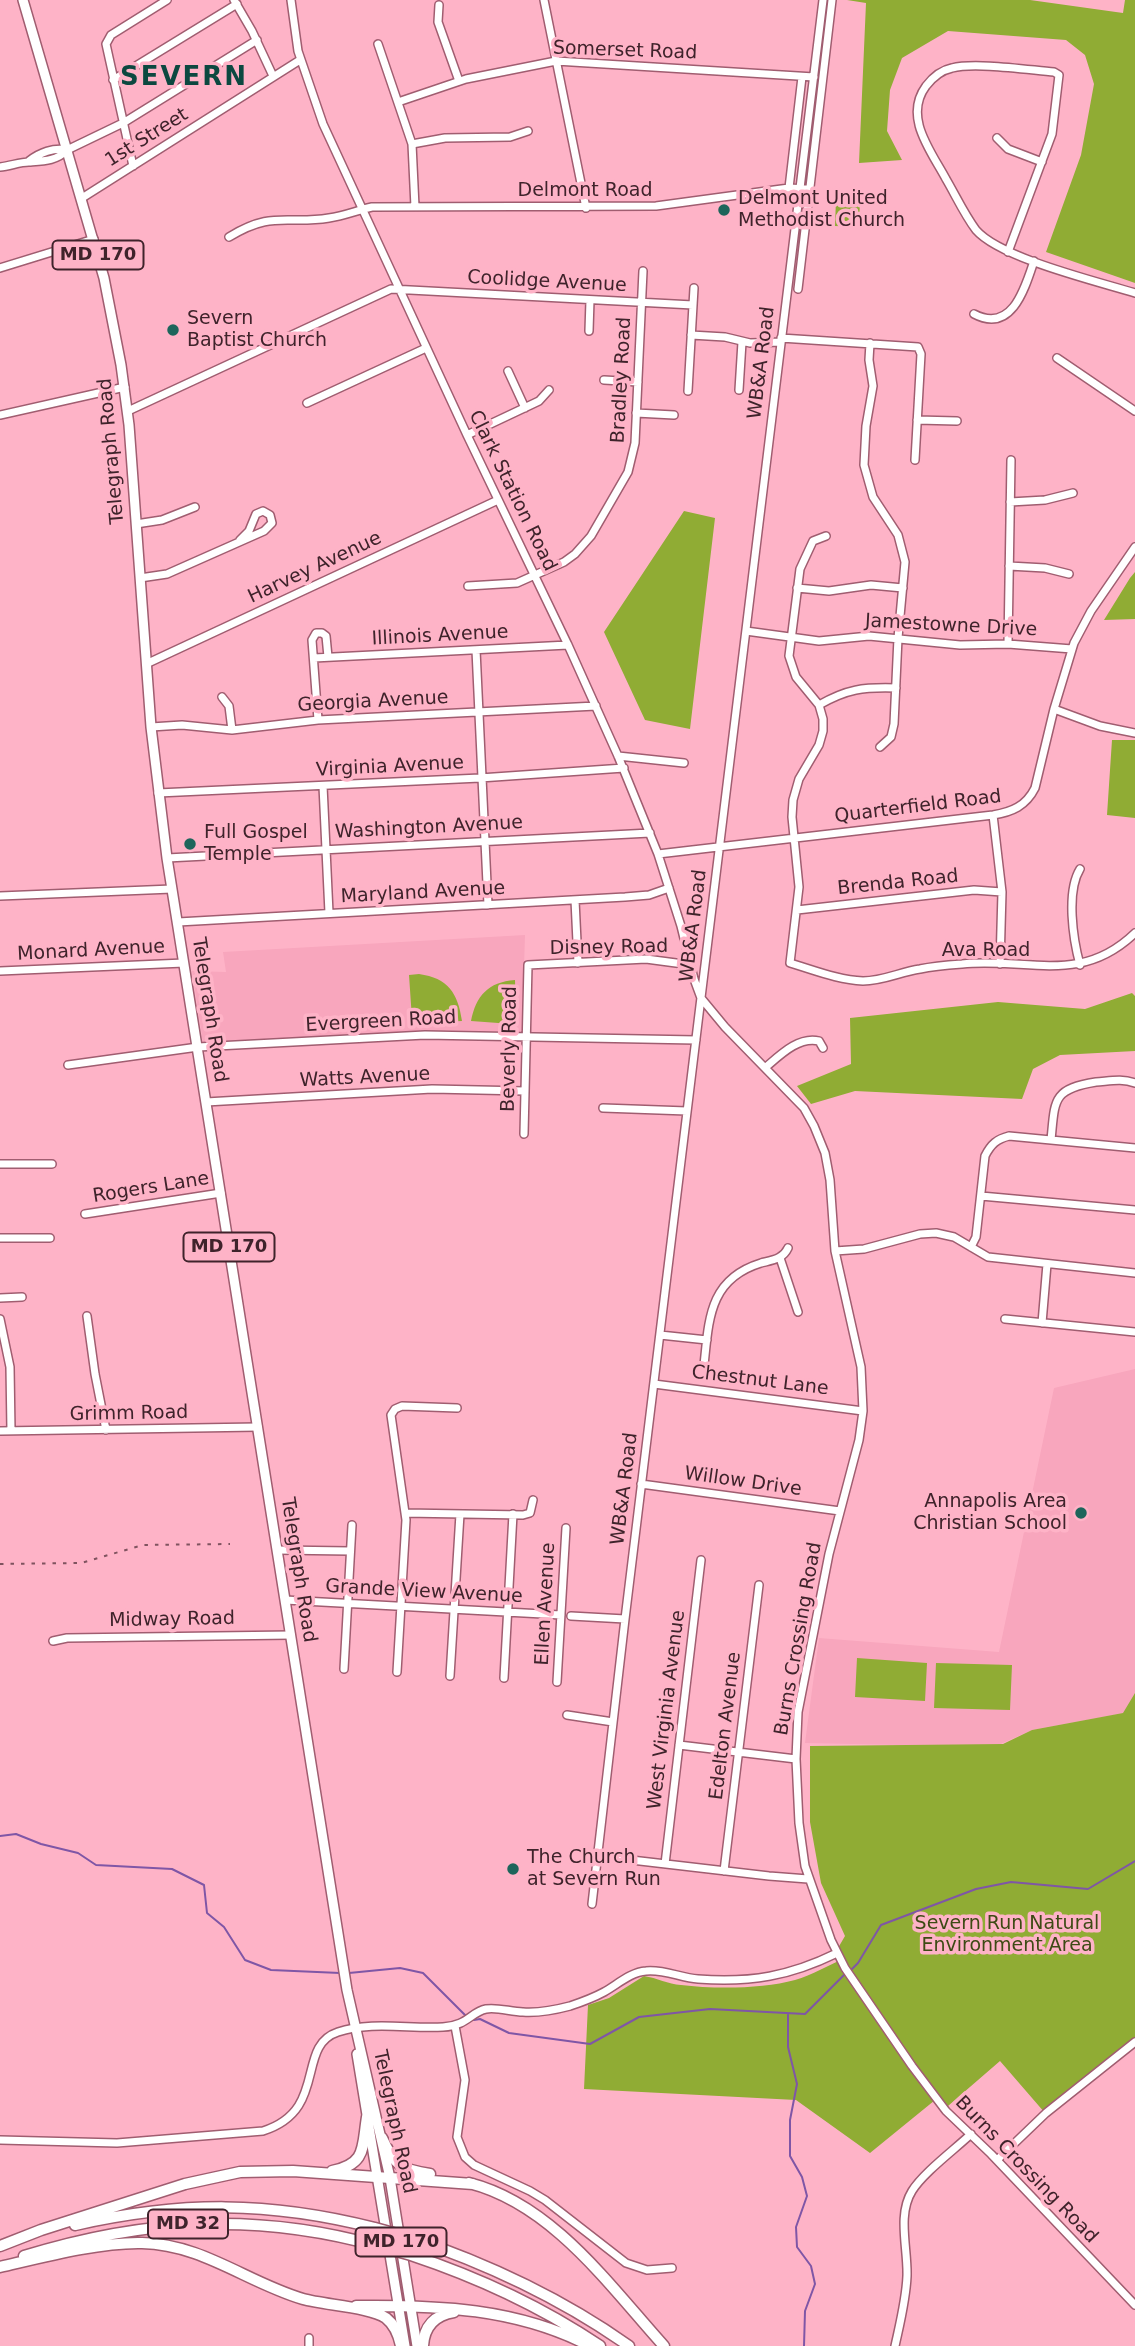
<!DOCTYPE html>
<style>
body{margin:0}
canvas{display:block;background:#feb3c7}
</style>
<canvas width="1135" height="2346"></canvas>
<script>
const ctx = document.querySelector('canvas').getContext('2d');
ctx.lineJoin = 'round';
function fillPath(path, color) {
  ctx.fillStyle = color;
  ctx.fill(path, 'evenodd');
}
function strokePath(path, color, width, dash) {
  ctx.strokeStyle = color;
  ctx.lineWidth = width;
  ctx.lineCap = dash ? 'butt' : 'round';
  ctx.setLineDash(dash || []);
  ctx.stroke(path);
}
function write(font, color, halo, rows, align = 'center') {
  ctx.font = font + ' "DejaVu Sans",sans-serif';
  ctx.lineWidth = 7;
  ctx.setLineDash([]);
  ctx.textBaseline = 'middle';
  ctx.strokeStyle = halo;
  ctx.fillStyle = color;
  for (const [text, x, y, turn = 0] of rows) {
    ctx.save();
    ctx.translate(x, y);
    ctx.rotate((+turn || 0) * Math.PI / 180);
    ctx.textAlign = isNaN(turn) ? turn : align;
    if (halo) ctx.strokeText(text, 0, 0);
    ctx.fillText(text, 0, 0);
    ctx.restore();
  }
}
const built = new Path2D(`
 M 525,935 L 522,1032 L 447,1030 L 203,1043 L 192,971 L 226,972 L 223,952 Z
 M 1135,1369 L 1135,1711 L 1032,1730 L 994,1747 L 805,1743 L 819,1638 L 999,1652 L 1054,1388 Z`);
const green = new Path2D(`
 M 847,0 L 1030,0 L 1123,13 L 1125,0 L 1135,0 L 1135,283 L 1046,252 L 1081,155 L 1094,84 L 1085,55 L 1066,40 L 948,31 L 902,58 L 890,90 L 887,131 L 902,160 L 859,163 L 866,3 Z
 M 836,199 L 860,199 L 859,227 L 835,226 Z
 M 684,511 L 715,518 L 690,729 L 645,720 L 604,632 Z
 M 1135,572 L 1135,619 L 1104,620 L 1130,578 Z
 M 1112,740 L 1135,740 L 1135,818 L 1107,815 Z
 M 419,974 C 448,978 458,993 462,1021 L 416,1023 L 412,1019 L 409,975 Z
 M 515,980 L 516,1020 L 512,1024 L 471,1021 C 476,996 488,982 515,980 Z
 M 1132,993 L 1135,996 L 1135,1051 L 1060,1055 L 1033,1069 L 1022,1099 L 855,1091 L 811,1104 L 797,1086 L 851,1064 L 850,1018 L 998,1002 L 1085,1009 Z
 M 857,1658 L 927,1663 L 925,1701 L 855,1697 Z
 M 936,1663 L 1012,1665 L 1010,1710 L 934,1708 Z
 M 1135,1693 L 1135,2042 L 1045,2113 L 1000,2061 L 948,2106 L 940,2096 L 870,2153 L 796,2100 L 584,2089 L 588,2005 L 609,1998 L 644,1976 C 657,1978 668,1984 681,1985 C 714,1989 763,1989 795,1980 C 812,1975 829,1965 845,1958 L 838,1948 L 845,1936 L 821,1883 L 810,1822 L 810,1746 L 1003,1744 L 1032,1730 L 1123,1713 Z`);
const stream = new Path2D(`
 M 0,1836 L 16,1834 L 41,1844 L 78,1853 L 96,1865 L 172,1869 L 204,1885 L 207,1913 L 224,1927 L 245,1960 L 271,1970 L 340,1973
 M 852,1969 L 858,1963 L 881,1925 L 976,1889 L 1011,1882 L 1088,1889 L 1135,1861
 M 349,1973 L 400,1968 L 423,1973 L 466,2016
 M 788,2014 L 788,2047 L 797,2084 L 790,2120 L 790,2156 L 802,2177 L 807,2196 L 796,2227 L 797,2247 L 811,2266 L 815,2284 L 805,2311 L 804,2346
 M 474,2020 L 480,2019 L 509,2033 L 590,2044 L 639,2017 L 710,2009 L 805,2014 L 844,1975`);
const minor = new Path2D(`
 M 234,0 L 252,31 L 273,76
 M 291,0 L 298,51 L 323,124 L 467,435 L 568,645 L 618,756 L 658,854 L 681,926 L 694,979 L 701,998 L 725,1027 L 804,1108 L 814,1126 L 825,1153 L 830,1180 L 835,1251 L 861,1367 L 863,1411 L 859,1440 L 829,1554 L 798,1712 L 796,1759 L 799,1823 L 805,1866 L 831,1940 L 845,1968 L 912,2066 L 946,2111 L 991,2154 L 1135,2305
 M 544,0 L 586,208
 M 439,5 L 438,22 L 459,81
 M 378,44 L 412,144 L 415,207
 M 113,80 L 237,4
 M 398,102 L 466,79 L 556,61 L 814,77
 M 997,138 L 1008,149 L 1042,162
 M 412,144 L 445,138 L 510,137 L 528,131
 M 29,161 C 39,153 54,147 67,150
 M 133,166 L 106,44 L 111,35 L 167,0
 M 0,167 C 10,166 20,162 29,162 C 43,161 57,161 67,150 L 123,123 L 257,40
 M 789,188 L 802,77
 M 82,198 L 300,60
 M 229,237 C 273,210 286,225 329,218 C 344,216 358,210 372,207 L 656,206 L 789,188 L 808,189
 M 1008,252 L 1052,134 L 1059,75 L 1054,72 C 1029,70 975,62 952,68 C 942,70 933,77 926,86 C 903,117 931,151 946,179 C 956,196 964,214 976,230 C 1000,258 1096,281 1135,293
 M 0,268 L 94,239
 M 798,289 L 832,0
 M 974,314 C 1012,334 1025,288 1034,261
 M 589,331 L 590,300
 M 691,335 L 725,337 L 750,343 L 781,342
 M 781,338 L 918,347 L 921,354 L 915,460
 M 870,343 L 869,360 L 873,386 L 866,426 L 864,465 L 873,497 L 898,535 L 905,562 L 898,638 L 894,724 L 891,737 L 880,747
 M 1057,358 L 1135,411
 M 508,371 L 525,408
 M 604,380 L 638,382
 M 739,390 L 742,342
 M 688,391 L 694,288
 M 307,403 L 426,348
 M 128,411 L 391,289 L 693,305
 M 636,413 L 674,415
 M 0,415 L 125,387
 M 917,420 L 957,421
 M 467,435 L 539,401 L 549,390
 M 1010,502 L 1045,500 L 1073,493
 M 136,524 L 162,520 L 195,507
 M 826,536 L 813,541 L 800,569 L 789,656 L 796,677 L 819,705 L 823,719 L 823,731 L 819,745 L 799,779 L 793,800 L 792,817 L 799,887 L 790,963 C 814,970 838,980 863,981 C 883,981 900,972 920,969 C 934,966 948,965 962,964 C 1027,957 1080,986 1135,933
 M 1009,566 L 1045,568 L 1069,574
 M 140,578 L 167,574 L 264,531 L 272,523 L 270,515 L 263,511 L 256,514 L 249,531 L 240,540
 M 468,586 L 517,583 L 564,562 L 575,554 L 591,536 L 628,472 L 635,443 L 643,271
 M 797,588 L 829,591 L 871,585 L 903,588
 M 746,631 L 819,641 L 869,636 L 960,645 L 1008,644 L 1072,649
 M 1008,644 L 1011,460
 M 476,650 L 488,905
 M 314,658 L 568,645
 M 146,664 L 498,500
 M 222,697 L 229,706 L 232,730
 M 819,705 C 847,689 863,687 896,688
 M 1054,709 L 1100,726 L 1135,733
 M 318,720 L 312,640 L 316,633 L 322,633 L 326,636 L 328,657
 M 151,727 L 182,725 L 232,730 L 318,720 L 596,706
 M 618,756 L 684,763
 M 323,786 L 329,913
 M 158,793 L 480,778 L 624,768
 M 993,815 L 1002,892 L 1000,964
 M 658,854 L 993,815 C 1012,812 1026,806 1035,788 L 1054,709 L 1074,643 L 1091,611 L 1135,547
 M 167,858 L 650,833
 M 1080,869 C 1066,892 1073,939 1080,965
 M 0,896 L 172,889
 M 575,900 L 578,963
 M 797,910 L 974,890 L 1002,892
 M 178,922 L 625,897 L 649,895 L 669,888
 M 0,971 L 184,963
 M 68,1065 L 198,1047 L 425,1035 L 696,1040
 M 766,1067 C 780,1055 799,1036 819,1041 L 823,1048
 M 206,1102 L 432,1089 L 525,1091
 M 603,1108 L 687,1111
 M 524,1134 L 528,965 L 646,959 L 691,965
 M 1051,1140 C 1055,1100 1052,1089 1096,1082 C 1110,1081 1122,1078 1135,1083
 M 0,1164 L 52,1164
 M 981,1196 L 1135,1210
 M 85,1214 L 221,1193
 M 0,1238 L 50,1238
 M 971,1247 L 976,1237 L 985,1156 C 991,1144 997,1139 1009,1136 L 1135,1148
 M 835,1251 L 864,1249 L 920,1234 L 936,1233 L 954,1237 L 988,1257 L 1135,1273
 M 780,1258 L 798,1312
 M 0,1298 L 22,1297
 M 87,1316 L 95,1374 L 106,1430
 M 0,1319 L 10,1367 L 11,1431
 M 1005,1319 L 1135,1332
 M 1042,1323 L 1047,1264
 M 660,1335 L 707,1340
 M 704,1365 C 709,1319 709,1279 761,1263 C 773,1260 783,1259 788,1248
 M 654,1384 L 863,1411
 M 0,1431 L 258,1427
 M 641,1484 L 840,1511
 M 405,1513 L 523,1515 L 530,1513 L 533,1500
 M 277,1550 L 350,1551
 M 285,1600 L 561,1615
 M 571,1616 L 625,1619
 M 53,1641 L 67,1638 L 291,1635
 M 344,1669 L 352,1525
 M 397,1672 L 406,1520 L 391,1415 L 395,1409 L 402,1406 L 457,1408
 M 450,1676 L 460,1514
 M 504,1678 L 513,1514
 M 557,1682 L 566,1528
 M 567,1715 L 613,1722
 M 679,1745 L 796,1759
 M 597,1856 L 769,1876 L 808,1879
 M 665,1864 L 701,1560
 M 724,1871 L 759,1585
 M 592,1904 L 625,1619 L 823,0
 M 455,2026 L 465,2080 L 457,2137 L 465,2157 L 474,2165 L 530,2191 L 545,2200 L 626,2263 L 647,2270 L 672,2268
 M 0,2140 L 117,2143 L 263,2131 C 329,2110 295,2046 338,2032 C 371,2021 409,2029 443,2027 C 467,2026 471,2012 486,2009 C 498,2007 511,2012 523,2012 C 539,2013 555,2010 570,2006 C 582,2002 593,1998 604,1992 C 618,1984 631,1972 646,1971 C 664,1969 681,1978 698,1979 C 751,1983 790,1976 837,1953
 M 997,2160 L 1046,2113 L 1135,2042
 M 309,2346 L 309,2338
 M 895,2346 C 900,2323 906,2300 907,2276 C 908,2249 897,2215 912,2191 C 923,2173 954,2150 971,2134`);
const major = new Path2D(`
 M 23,0 L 104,278 L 121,365 L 129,425 L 151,727 L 167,858 L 347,1990 L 390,2178 L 417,2346
 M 357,2054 L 405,2346`);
const highway = new Path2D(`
 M 382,2138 C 394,2165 401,2170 430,2174
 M 332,2171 C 367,2164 362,2147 367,2117
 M 469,2183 C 552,2204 609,2285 664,2346
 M 75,2225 C 182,2201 269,2201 375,2228
 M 408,2237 C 486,2263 561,2298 629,2346
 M 0,2246 L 41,2230 L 185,2184 L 240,2172 L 293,2171 L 473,2184
 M 411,2255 C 477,2277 542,2307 600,2346
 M 24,2256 C 144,2219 256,2212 378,2246
 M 0,2267 C 43,2257 99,2242 142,2243 C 202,2244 248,2283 303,2299 C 324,2305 371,2307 386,2318 C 395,2325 399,2336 401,2346
 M 356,2306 C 437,2305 517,2308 590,2346
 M 423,2346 C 424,2326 435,2315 454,2312`);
const rail = new Path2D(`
 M 0,1564 L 81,1563 L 143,1545 L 230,1544`);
const highwayBridge = new Path2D(`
 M 375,2228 L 408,2237
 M 378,2246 L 411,2255`);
const markers = [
 [724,210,7,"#1d655b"],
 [173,330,7,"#1d655b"],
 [190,844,7,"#1d655b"],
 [1081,1513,7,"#1d655b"],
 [513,1869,7,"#1d655b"]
];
const shields = [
 [98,255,91],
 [229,1247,91],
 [188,2224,80],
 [401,2242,91]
];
const shieldNames = [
 ["MD 170",98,255],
 ["MD 170",229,1247],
 ["MD 32",188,2224],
 ["MD 170",401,2242]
];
const streetNames = [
 ["Somerset Road",625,51,2],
 ["1st Street",147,138,-32],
 ["Delmont Road",585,191],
 ["Coolidge Avenue",547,282,3],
 ["WB&A Road",762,363,-83],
 ["Bradley Road",622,380,-87],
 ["Telegraph Road",112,451,-95],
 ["Clark Station Road",512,491,64],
 ["Harvey Avenue",315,568,-25],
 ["Jamestowne Drive",951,626,3],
 ["Illinois Avenue",440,636,-3],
 ["Georgia Avenue",373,702,-3],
 ["Virginia Avenue",390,767,-3],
 ["Quarterfield Road",918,807,-7],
 ["Washington Avenue",429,828,-3],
 ["Brenda Road",898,883,-6],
 ["Maryland Avenue",423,893,-3],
 ["WB&A Road",694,926,-83],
 ["Disney Road",609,948,-1],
 ["Monard Avenue",91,951,-3],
 ["Ava Road",986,951],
 ["Telegraph Road",209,1010,81],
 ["Evergreen Road",381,1022,-3],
 ["Beverly Road",510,1049,-89],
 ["Watts Avenue",365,1078,-3],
 ["Rogers Lane",151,1188,-9],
 ["Chestnut Lane",760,1381,7],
 ["Grimm Road",129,1414,-1],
 ["Willow Drive",743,1482,8],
 ["WB&A Road",625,1489,-83],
 ["Telegraph Road",298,1570,81],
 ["Grande View Avenue",424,1592,3],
 ["Ellen Avenue",546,1604,-87],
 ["Midway Road",172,1620,-1],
 ["Burns Crossing Road",799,1639,-80],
 ["West Virginia Avenue",667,1710,-83],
 ["Edelton Avenue",726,1726,-83],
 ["Telegraph Road",394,2122,78],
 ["Burns Crossing Road",1026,2170,46]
];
const poiNames = [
 ["Delmont United",738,199],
 ["Methodist Church",738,221],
 ["Severn",187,319],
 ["Baptist Church",187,341],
 ["Full Gospel",204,833],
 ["Temple",204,855],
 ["Annapolis Area",1067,1502,"right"],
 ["Christian School",1067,1524,"right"],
 ["The Church",527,1858],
 ["at Severn Run",527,1880]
];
const parkNames = [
 ["Severn Run Natural",1007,1924],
 ["Environment Area",1007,1946]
];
const districtNames = [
 ["SEVERN",184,78]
];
fillPath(built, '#f8a6bd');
fillPath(green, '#90ac34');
strokePath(stream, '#7f56a6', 2);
strokePath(minor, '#a05d70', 10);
strokePath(major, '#a05d70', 12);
strokePath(highway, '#a05d70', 13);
strokePath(minor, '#fff', 7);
strokePath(major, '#fff', 9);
strokePath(highway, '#fff', 10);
strokePath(rail, '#7f535f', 2, [3.5, 7]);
strokePath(highwayBridge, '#a05d70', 13, []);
strokePath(highwayBridge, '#fff', 10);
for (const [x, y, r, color] of markers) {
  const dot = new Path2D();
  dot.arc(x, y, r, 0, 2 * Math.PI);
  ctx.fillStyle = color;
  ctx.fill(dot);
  strokePath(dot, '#feb3c7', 2.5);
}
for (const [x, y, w] of shields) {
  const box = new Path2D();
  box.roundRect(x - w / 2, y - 14.5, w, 29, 5);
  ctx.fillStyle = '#feb3c7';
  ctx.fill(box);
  strokePath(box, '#3f232b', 2);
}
write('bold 18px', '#3f232b', null, shieldNames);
write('19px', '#3f232b', '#feb3c7', streetNames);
write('19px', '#3f232b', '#feb3c7', poiNames, 'left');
write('19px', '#3d4a14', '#feb3c7', parkNames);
ctx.letterSpacing = '2px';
write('bold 26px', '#0c4840', '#feb3c7', districtNames);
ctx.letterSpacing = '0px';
</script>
